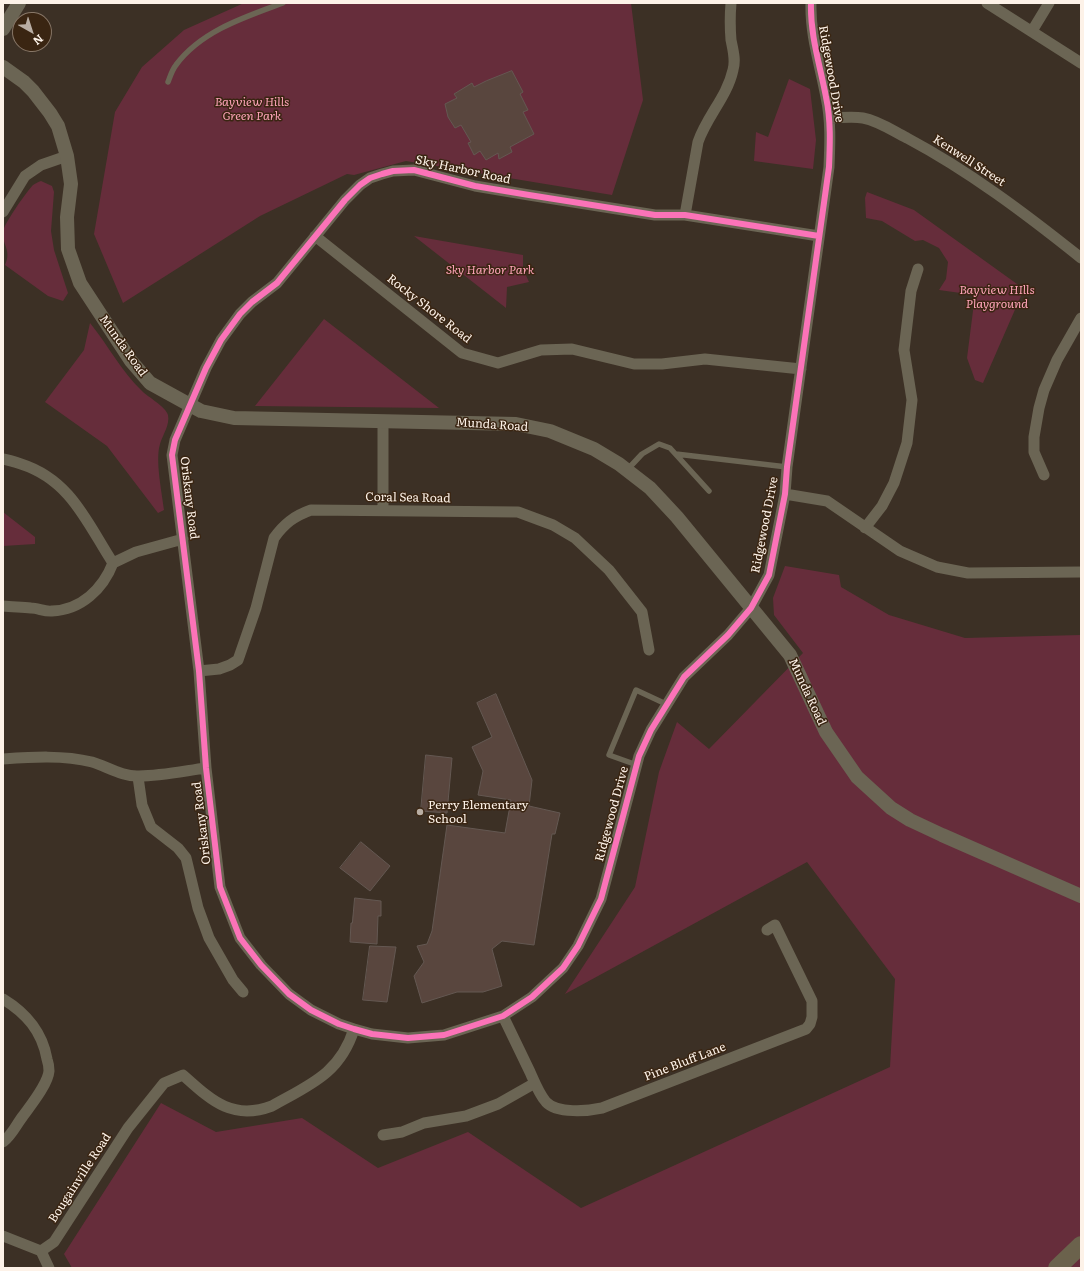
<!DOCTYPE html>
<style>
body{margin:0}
#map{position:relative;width:1084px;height:1271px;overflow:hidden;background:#3c3025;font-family:Literata,serif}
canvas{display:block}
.frame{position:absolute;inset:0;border:4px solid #fdf2e8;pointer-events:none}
.north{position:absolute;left:12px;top:12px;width:40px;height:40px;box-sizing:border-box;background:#3a2512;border:1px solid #887768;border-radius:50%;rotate:141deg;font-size:11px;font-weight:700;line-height:16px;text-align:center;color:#fdf2e8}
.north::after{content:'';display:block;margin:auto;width:14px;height:18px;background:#b9aea4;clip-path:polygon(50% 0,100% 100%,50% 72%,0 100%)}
</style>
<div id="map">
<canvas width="1084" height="1271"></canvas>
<div class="frame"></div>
<div class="north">N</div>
</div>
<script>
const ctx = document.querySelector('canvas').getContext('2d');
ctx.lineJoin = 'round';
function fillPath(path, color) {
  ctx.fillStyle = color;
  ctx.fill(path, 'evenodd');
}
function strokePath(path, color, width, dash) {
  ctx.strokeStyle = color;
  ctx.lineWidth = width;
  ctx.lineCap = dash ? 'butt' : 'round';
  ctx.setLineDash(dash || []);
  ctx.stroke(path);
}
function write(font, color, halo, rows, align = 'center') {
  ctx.font = font + ' Literata,serif';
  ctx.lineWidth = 3;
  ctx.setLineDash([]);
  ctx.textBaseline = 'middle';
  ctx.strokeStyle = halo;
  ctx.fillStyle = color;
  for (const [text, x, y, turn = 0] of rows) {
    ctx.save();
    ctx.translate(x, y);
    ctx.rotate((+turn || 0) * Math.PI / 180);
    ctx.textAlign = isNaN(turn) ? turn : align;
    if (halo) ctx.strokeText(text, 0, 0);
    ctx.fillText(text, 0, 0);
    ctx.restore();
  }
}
const green = new Path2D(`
 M 244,3 L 631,3 L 643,100 L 612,195 L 406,161 L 354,175 L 347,174 L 260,216 L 123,303 L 94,234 L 115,112 L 142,67 L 184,30 Z
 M 789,79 L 810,89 L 816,140 L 813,169 L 754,161 L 756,132 L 768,137 Z
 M 41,181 L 52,186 L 54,192 L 51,231 L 54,250 L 68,293 L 63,301 L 48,296 L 5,265 C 12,250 2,245 3,232 C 3,225 27,191 33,185 C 36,183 38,182 41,181 Z
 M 867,192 L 914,210 L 1024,289 L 983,383 L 975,380 L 967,358 L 975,295 L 939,290 L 946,279 L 948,262 L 939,248 L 923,240 L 915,241 L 882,221 L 866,218 L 865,198 Z
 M 414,236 L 523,255 L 523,269 L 529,282 L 507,287 L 506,308 Z
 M 324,319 L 439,408 L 255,406 Z
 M 90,323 C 108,345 121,371 142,391 C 148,397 166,407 168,415 C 170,425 163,434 160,444 C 155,460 162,493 164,510 L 158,513 L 107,446 L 45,402 L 84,350 Z
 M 3,512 L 35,537 L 35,544 L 3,546 Z
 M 785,566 L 839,575 L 841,587 L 889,615 L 965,638 L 1081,635 L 1081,1268 L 72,1268 L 64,1254 L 161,1103 L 216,1132 L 302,1118 L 378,1168 L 468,1132 L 581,1208 L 890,1067 L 895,979 L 807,862 L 565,994 L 635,887 L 659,772 L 677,722 L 709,749 L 803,653 L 774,615 L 773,598 Z`);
const building = new Path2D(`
 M 512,71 L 523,92 L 520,94 L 528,110 L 523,112 L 534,134 L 510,147 L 512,152 L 499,159 L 498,153 L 486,160 L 480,151 L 474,155 L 468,143 L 471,142 L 461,125 L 455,128 L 448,117 L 445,104 L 457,98 L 454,94 L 472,83 L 474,87 L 486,81 Z
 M 496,694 L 532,780 L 529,806 L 560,813 L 555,834 L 552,834 L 534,945 L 502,941 L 492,949 L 502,986 L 483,992 L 457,992 L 422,1003 L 414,976 L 424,962 L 417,946 L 427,944 L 432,931 L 447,825 L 505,833 L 511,800 L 478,795 L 483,771 L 472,747 L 492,737 L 477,703 Z
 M 426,755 L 452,758 L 447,813 L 421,811 Z
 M 361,842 L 390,866 L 370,891 L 340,868 Z
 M 355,898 L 381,901 L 381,916 L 378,916 L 377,944 L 350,942 L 351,923 L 352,923 Z
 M 370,946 L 396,947 L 387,1002 L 363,1000 Z`);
const service = new Path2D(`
 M 168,82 C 170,77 172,70 176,65 C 201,31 245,17 283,3
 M 676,454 L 787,467
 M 627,470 L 642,454 L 659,444 L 670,448 L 709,491
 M 637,765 L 609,755 L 636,690 L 666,704`);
const minor = new Path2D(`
 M 811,3 C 810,35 820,65 826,97 C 831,120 830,144 829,167 L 787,467 L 785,494 L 769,575 L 751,608 L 728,635 L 684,677 L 651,730 L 639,756 L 601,899 L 578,946 L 563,968 L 532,997 L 503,1016 L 444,1035 L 408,1038 L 372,1034 L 354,1029 L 339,1024 L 311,1010 L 289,994 L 261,965 L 240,938 L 220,887 L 206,768 L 199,671 L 172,455 L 175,440 L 206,368 L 221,340 L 240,314 L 252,302 L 277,283 L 345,200 L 360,185 L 370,178 L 382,174 L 393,171 L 414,170 L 475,186 L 529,195 L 655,215 L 685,215 L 819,236
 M 987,3 L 1081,63
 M 1032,31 L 1049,3
 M 829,118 C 840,118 852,116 863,118 C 879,121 893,131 907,138 C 969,171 1026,214 1081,258
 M 3,212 L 25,176 L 41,165 L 67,156
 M 685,215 L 698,142 C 707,116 727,97 733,70 C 736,60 733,50 731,40 C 730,28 730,15 731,3
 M 315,236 L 462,353 L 498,363 L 541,350 L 572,349 L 634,364 L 662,364 L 705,359 L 801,369
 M 383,421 L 383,510
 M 3,459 C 9,460 15,462 21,464 C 71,480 87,523 113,563
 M 1044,475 L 1034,452 L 1034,437 L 1039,408 L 1044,390 L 1057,360 L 1081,318
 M 785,494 L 827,501 L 900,551 L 937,567 L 968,573 L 1081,572
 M 865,528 L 882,506 L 894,483 L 907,443 L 912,400 L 904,350 L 911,291 L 918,269
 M 3,606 C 12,607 21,607 31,608 C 38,608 45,612 52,611 C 81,610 103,589 113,563 L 136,552 L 183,539
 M 199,671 L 219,669 L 230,665 L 238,660 L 256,608 L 274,538 C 284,524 294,516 311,510 L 518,512 L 553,525 L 575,538 L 609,570 L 642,612 L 649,650
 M 3,759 C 33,757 63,755 92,762 C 106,766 123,777 139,776 C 161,776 184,771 206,768
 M 138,777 L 142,805 L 151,827 L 178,848 L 186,858 L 198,908 L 209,938 L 233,980 L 243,992
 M 3,999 C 26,1013 42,1031 47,1059 C 48,1062 49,1067 49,1071 C 48,1084 31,1105 23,1116 C 16,1125 12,1135 3,1142
 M 503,1016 C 512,1035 521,1053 530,1072 C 534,1081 539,1094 546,1102 C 557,1114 588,1111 602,1108 L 806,1029 L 810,1024 L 812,1017 L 812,1001 L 775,925 L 767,930
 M 383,1135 L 402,1132 L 424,1123 L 466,1116 L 498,1104 L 535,1083
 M 3,1236 L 41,1251 L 54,1242 L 128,1128 L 164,1083 L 183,1075 C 211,1100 232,1121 272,1106 C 309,1085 340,1074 354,1029
 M 41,1251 L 49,1268`);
const tertiary = new Path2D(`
 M 3,29 L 19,3
 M 3,67 L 24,82 L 33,91 L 50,113 L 58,126 L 67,156 L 71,184 L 67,217 L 68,249 L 80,283 L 131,361 L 150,383 L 190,405 L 201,411 L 234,418 L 516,424 L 550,431 L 594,449 L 619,464 L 650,488 L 677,517 L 790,655 L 826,732 L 857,777 L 891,808 L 910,820 L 942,835 L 1081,896`);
const primary = new Path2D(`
 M 1057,1268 L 1081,1245`);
const cycleway = new Path2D(`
 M 811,3 C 810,35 820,65 826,97 C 831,120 830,144 829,167 L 787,467 L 785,494 L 769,575 L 751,608 L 728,635 L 684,677 L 651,730 L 639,756 L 601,899 L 578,946 L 563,968 L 532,997 L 503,1016 L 444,1035 L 408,1038 L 372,1034 L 354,1029 L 339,1024 L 311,1010 L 289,994 L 261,965 L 240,938 L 220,887 L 206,768 L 199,671 L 172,455 L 175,440 L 206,368 L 221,340 L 240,314 L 252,302 L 277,283 L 345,200 L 360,185 L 370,178 L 382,174 L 393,171 L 414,170 L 475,186 L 529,195 L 655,215 L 685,215 L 819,236`);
const markers = [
 [420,812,4,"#b9aea4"]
];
const streetNames = [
 ["Ridgewood Drive",831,74,80],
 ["Kenwell Street",969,161,33],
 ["Sky Harbor Road",463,170,12],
 ["Rocky Shore Road",429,309,38],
 ["Munda Road",123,346,54],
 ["Munda Road",492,425,4],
 ["Oriskany Road",189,498,83],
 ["Coral Sea Road",408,498,1],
 ["Ridgewood Drive",765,525,-79],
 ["Munda Road",807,692,65],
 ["Ridgewood Drive",612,814,-75],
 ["Oriskany Road",202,823,-97],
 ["Pine Bluff Lane",685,1062,-21],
 ["Bougainville Road",80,1178,-57]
];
const parkNames = [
 ["Bayview Hills",252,102],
 ["Green Park",252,116],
 ["Sky Harbor Park",490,270],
 ["Bayview HIlls",997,290],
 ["Playground",997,304]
];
const poiNames = [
 ["Perry Elementary",428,805],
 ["School",428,819]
];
fillPath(green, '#662d3b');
fillPath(building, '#59463e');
strokePath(building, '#645852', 1);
strokePath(service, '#6b6554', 5.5);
strokePath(minor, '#6b6554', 11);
strokePath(tertiary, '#6b6554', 14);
strokePath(primary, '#6b624c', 18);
strokePath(cycleway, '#fb73b8', 6);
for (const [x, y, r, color] of markers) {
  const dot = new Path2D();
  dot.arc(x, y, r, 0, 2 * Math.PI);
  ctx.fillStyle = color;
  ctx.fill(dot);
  strokePath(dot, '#3a2512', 1.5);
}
write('12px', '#fdf2e8', '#3a2512', streetNames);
write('italic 12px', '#fda3b8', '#3a2512', parkNames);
write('12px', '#fdf2e8', '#3a2512', poiNames, 'left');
</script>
